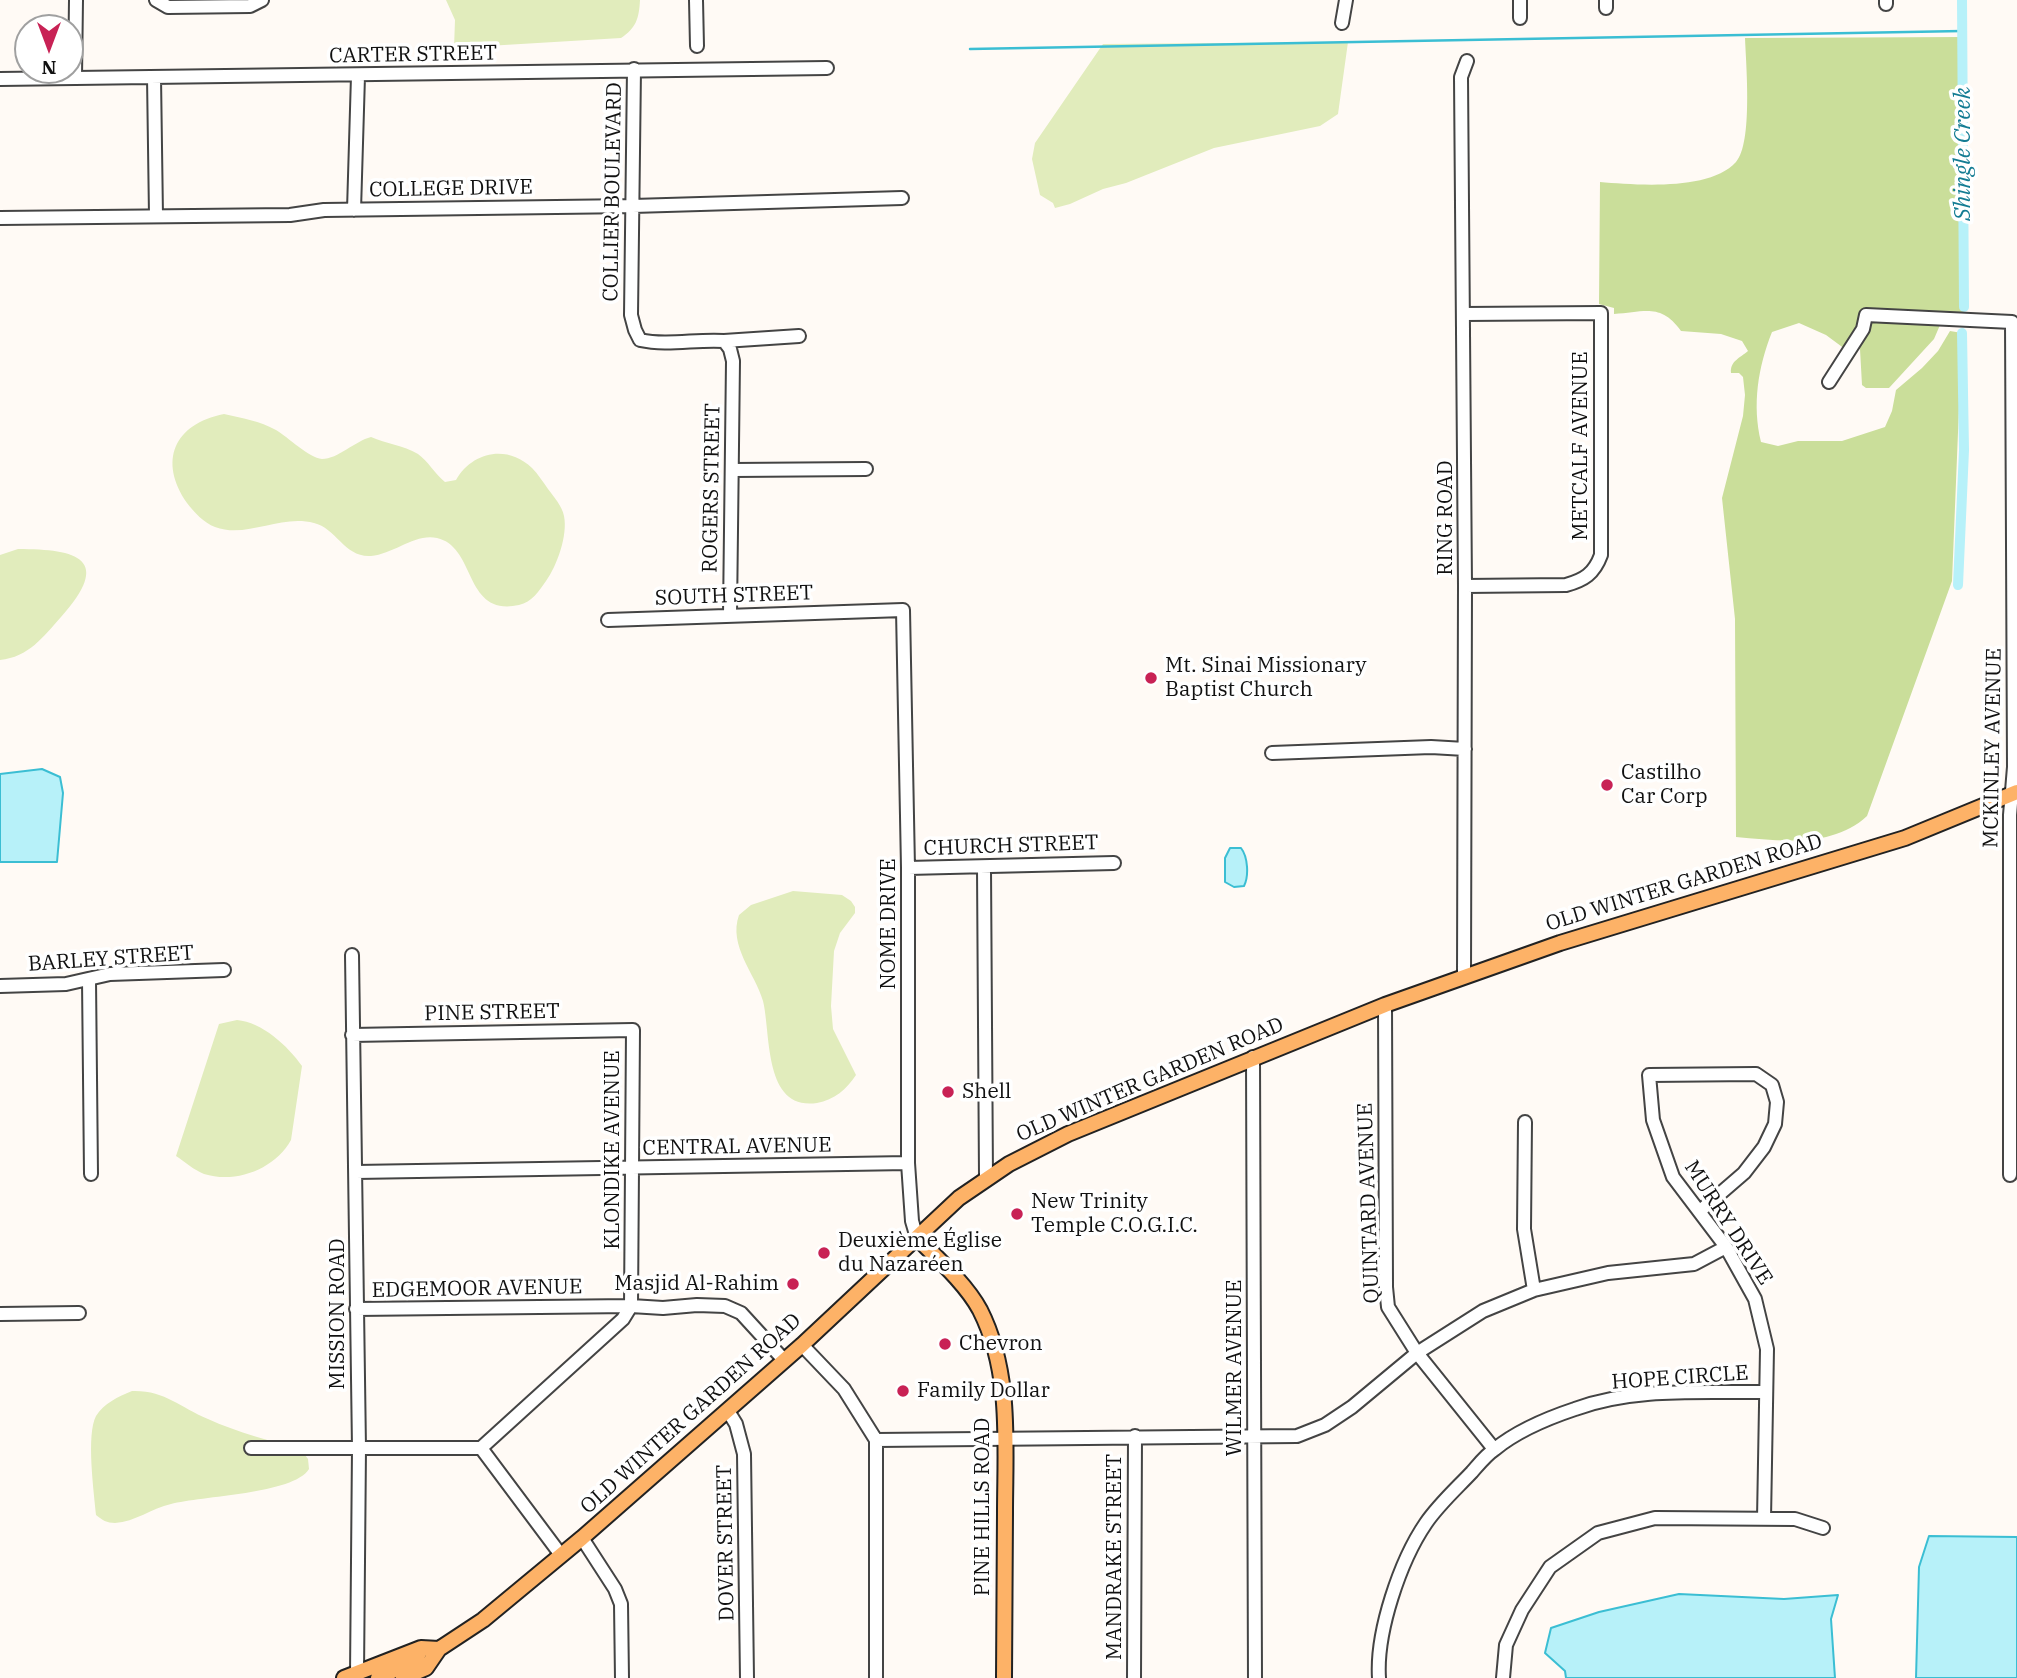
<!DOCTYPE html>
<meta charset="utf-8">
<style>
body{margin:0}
#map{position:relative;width:2017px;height:1678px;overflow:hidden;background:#fffaf5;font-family:"IBM Plex Serif",serif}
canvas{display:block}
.north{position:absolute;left:14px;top:14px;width:70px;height:70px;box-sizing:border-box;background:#fff;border:2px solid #a0a0a0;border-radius:50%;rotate:180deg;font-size:19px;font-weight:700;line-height:28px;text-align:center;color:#111}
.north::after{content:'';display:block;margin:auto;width:24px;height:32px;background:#c82255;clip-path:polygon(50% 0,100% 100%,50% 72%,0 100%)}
</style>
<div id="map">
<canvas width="2017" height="1678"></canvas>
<div class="north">N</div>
</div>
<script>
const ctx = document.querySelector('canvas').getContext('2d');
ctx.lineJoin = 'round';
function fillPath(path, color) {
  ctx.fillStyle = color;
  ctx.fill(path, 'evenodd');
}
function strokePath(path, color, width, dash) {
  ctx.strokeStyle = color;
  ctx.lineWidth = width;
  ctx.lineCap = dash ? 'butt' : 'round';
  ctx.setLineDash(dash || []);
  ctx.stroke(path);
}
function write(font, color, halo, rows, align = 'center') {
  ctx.font = font + ' "IBM Plex Serif",serif';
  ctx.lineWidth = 7;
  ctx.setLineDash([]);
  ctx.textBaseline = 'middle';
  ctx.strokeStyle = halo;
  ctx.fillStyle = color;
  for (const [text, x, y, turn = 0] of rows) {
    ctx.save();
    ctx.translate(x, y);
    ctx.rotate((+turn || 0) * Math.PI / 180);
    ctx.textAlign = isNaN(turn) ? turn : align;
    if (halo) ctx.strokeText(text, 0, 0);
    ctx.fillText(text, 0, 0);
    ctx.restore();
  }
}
const green = new Path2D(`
 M 446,0 L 640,0 C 639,19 636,28 621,38 L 454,48 L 455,20 Z
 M 1348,42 L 1338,114 L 1320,126 L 1214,148 L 1126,183 L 1103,189 L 1070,204 L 1055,208 L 1053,203 L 1040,195 L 1032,159 L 1035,143 L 1103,44 Z
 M 224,414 C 242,418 260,421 276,430 C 288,437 309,458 322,459 C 338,459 355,441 371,437 C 386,444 403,445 418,454 C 428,461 435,474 445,482 L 456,480 C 472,452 507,444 532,468 C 538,474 543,482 548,489 C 554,497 562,506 564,516 C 568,535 557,566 546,581 C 539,591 532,602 519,605 C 463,617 477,547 437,538 C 415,533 394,554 371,556 C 345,558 336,528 314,523 C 280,514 247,539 215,527 C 204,523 194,512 187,503 C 158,461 174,424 224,414 Z
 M 18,549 C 78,549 113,559 61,617 C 43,637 29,657 0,660 L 0,555 Z
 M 793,891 L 842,895 L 851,901 L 855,907 L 855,913 L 840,933 L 834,951 L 831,1006 L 833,1029 L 856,1075 C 847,1089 834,1100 817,1103 C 763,1111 771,1033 763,1001 C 755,973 728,946 739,915 L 751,905 Z
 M 237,1020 C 262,1022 288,1046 302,1066 L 291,1140 C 275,1169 236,1184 204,1174 C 194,1170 185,1162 176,1156 L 219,1024 Z
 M 132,1391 C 165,1390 179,1407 208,1419 C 238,1433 271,1440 302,1451 L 308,1459 L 309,1469 C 294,1494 201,1496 171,1504 C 152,1508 135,1522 115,1523 C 107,1523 102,1520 96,1515 C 94,1492 86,1435 96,1416 C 104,1403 118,1397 132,1391 Z`);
const forest = new Path2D(`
 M 1962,37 L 1964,313 L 1953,316 L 1940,325 L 1934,339 L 1889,388 L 1866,388 L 1862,385 L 1860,349 L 1849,352 L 1826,335 L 1799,323 L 1772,332 C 1758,367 1752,405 1761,442 L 1778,446 L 1798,441 L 1842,441 L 1885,427 L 1892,411 L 1896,390 L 1922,368 L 1938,351 L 1950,331 L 1962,333 L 1952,581 L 1867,816 C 1833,848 1780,841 1736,837 L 1735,619 L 1722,498 L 1743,416 L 1745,395 L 1743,377 L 1739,373 L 1731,373 C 1730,361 1740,358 1748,351 L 1742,341 L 1721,334 L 1681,331 C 1661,303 1645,312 1614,314 L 1614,308 L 1599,304 L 1600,182 C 1637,185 1710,191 1736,162 C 1753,143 1746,64 1745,38 Z`);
const water = new Path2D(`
 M 42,769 L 60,777 L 63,793 L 57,862 L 0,862 L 0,774 Z
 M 1230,848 L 1241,848 C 1248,857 1249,876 1244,886 L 1234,887 L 1225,882 L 1225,858 Z
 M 1929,1536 L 2017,1537 L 2017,1678 L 1916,1678 L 1919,1567 Z
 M 1679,1594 L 1784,1599 L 1838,1595 L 1831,1619 L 1835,1678 L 1566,1678 L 1565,1671 L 1545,1653 L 1551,1628 L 1599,1612 Z`);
const stream = new Path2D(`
 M 970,49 L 1962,31`);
const canal = new Path2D(`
 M 1962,0 L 1964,307
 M 1958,585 L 1964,450 L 1962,333`);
const minor = new Path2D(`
 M 156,0 L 168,7 L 250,6 L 262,0
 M 696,0 L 697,46
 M 1520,0 L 1520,18
 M 1606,0 L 1606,8
 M 1886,0 L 1886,4
 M 1342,23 L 1346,0
 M 634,69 L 631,315 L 635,330 L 640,340 C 668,346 696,339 724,341 L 730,349 L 733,361 L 730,614
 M 75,77 L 76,0
 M 154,77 L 156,216
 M 0,79 L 827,68
 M 354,210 L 358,76
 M 0,218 L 290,215 L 324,210 L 633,206 L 902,198
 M 1464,314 L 1601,313 L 1601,555 C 1594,574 1584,580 1566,585 L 1465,586
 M 724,341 L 799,336
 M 1829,382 L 1863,329 L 1866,315 L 2012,322 L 2014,767 L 2010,815 L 2010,1175
 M 733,470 L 866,469
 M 608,620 L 903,610 L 908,868 L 908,1163 L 912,1221 L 917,1238
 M 1272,753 L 1431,747 L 1465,749
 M 908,868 L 1114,863
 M 984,868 L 986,1178
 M 352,955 L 359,1448 L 357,1674
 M 1464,975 L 1465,586 L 1461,77 L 1467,61
 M 89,980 L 91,1174
 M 0,986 L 66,984 L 110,974 L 224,970
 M 1385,1005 L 1386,1287 L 1388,1307 L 1417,1353 L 1494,1449
 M 352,1035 L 633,1030 L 631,1306 L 623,1319 L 481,1448
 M 1253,1057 L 1255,1678
 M 1525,1122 L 1524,1229 L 1534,1290
 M 356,1172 L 908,1163
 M 1700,1211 L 1744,1173 L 1764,1147 L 1775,1124 L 1777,1102 L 1772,1085 L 1756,1074 L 1649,1075 L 1653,1120 L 1673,1177 L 1726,1247 L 1755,1299 L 1767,1349 L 1764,1519
 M 356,1309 L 631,1306 L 663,1308 L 697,1305 L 725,1306 L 741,1313 L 784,1360
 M 0,1314 L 79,1313
 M 802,1345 L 844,1389 L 876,1440 L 876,1678
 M 728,1411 L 736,1424 L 744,1454 L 747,1678
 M 876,1440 L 1297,1436 L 1325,1425 L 1352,1407 L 1417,1353 L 1483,1311 L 1534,1290 L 1608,1273 L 1694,1264 L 1726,1247
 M 251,1448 L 481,1448
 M 481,1448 L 561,1555
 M 582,1538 L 615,1589 L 621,1604 L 622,1678
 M 1134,1678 L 1135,1436
 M 1379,1678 C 1376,1632 1400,1561 1426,1523 C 1439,1504 1457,1488 1472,1472 C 1479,1464 1486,1455 1495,1449 C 1517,1431 1548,1418 1575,1409 C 1635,1387 1702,1393 1764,1392
 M 1503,1678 L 1506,1645 L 1522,1610 L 1550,1567 L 1598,1533 L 1655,1518 L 1795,1519 L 1823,1528`);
const major = new Path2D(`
 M 917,1238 C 937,1258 966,1284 980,1310 C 1012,1373 1005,1445 1005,1513 C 1005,1568 1004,1623 1004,1678
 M 344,1678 L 421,1648 L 439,1649
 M 378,1678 L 415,1660 L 421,1650
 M 403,1678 L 426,1668 L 439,1649 L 483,1620 L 582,1538 L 802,1345 L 959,1198 L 1009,1164 L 1068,1134 L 1385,1005 L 1560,943 L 1905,838 L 2017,792`);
const markers = [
 [1151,678,7,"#c82255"],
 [1607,785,7,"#c82255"],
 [948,1092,7,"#c82255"],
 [1017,1214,7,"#c82255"],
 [824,1253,7,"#c82255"],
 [793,1284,7,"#c82255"],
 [945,1344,7,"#c82255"],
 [903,1391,7,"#c82255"]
];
const streetNames = [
 ["CARTER STREET",413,55,-1],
 ["COLLEGE DRIVE",451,189,-1],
 ["COLLIER BOULEVARD",613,192,-89],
 ["METCALF AVENUE",1581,446,-90],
 ["ROGERS STREET",712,488,-89],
 ["RING ROAD",1446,518,-90],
 ["SOUTH STREET",734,596,-2],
 ["MCKINLEY AVENUE",1993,748,-89],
 ["CHURCH STREET",1011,846,-2],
 ["OLD WINTER GARDEN ROAD",1684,883,-17],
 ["NOME DRIVE",889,924,-90],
 ["BARLEY STREET",111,959,-4],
 ["PINE STREET",492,1013,-1],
 ["OLD WINTER GARDEN ROAD",1150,1080,-23],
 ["CENTRAL AVENUE",737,1147,-1],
 ["KLONDIKE AVENUE",613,1150,-90],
 ["QUINTARD AVENUE",1369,1203,-92],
 ["MURRY DRIVE",1728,1223,57],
 ["EDGEMOOR AVENUE",477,1289,-1],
 ["MISSION ROAD",338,1314,-90],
 ["WILMER AVENUE",1235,1368,-90],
 ["HOPE CIRCLE",1680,1378,-4],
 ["OLD WINTER GARDEN ROAD",691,1414,-42],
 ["PINE HILLS ROAD",983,1507,-90],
 ["DOVER STREET",726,1543,-91],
 ["MANDRAKE STREET",1115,1557,-90]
];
const poiNames = [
 ["Mt. Sinai Missionary",1165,666],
 ["Baptist Church",1165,690],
 ["Castilho",1621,773],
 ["Car Corp",1621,797],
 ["Shell",962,1092],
 ["New Trinity",1031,1202],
 ["Temple C.O.G.I.C.",1031,1226],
 ["Deuxième Église",838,1241],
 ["du Nazaréen",838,1265],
 ["Masjid Al-Rahim",779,1284,"right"],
 ["Chevron",959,1344],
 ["Family Dollar",917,1391]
];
const waterNames = [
 ["Shingle Creek",1963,154,-90]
];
fillPath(green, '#e1ecbc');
fillPath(forest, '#cade9a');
fillPath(water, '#b7f1f9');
strokePath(water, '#3bbed3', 2);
strokePath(stream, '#3bbed3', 2.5);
strokePath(canal, '#b7f1f9', 10);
strokePath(minor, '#444', 16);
strokePath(major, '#222', 18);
strokePath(minor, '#fff', 12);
strokePath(major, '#fdb267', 14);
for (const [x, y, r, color] of markers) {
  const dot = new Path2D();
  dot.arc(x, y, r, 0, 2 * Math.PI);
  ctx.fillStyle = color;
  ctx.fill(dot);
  strokePath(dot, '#fff', 2.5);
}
write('21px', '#111', '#fff', streetNames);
write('21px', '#111', '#fff', poiNames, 'left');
write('italic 23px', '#137c93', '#fff', waterNames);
</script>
